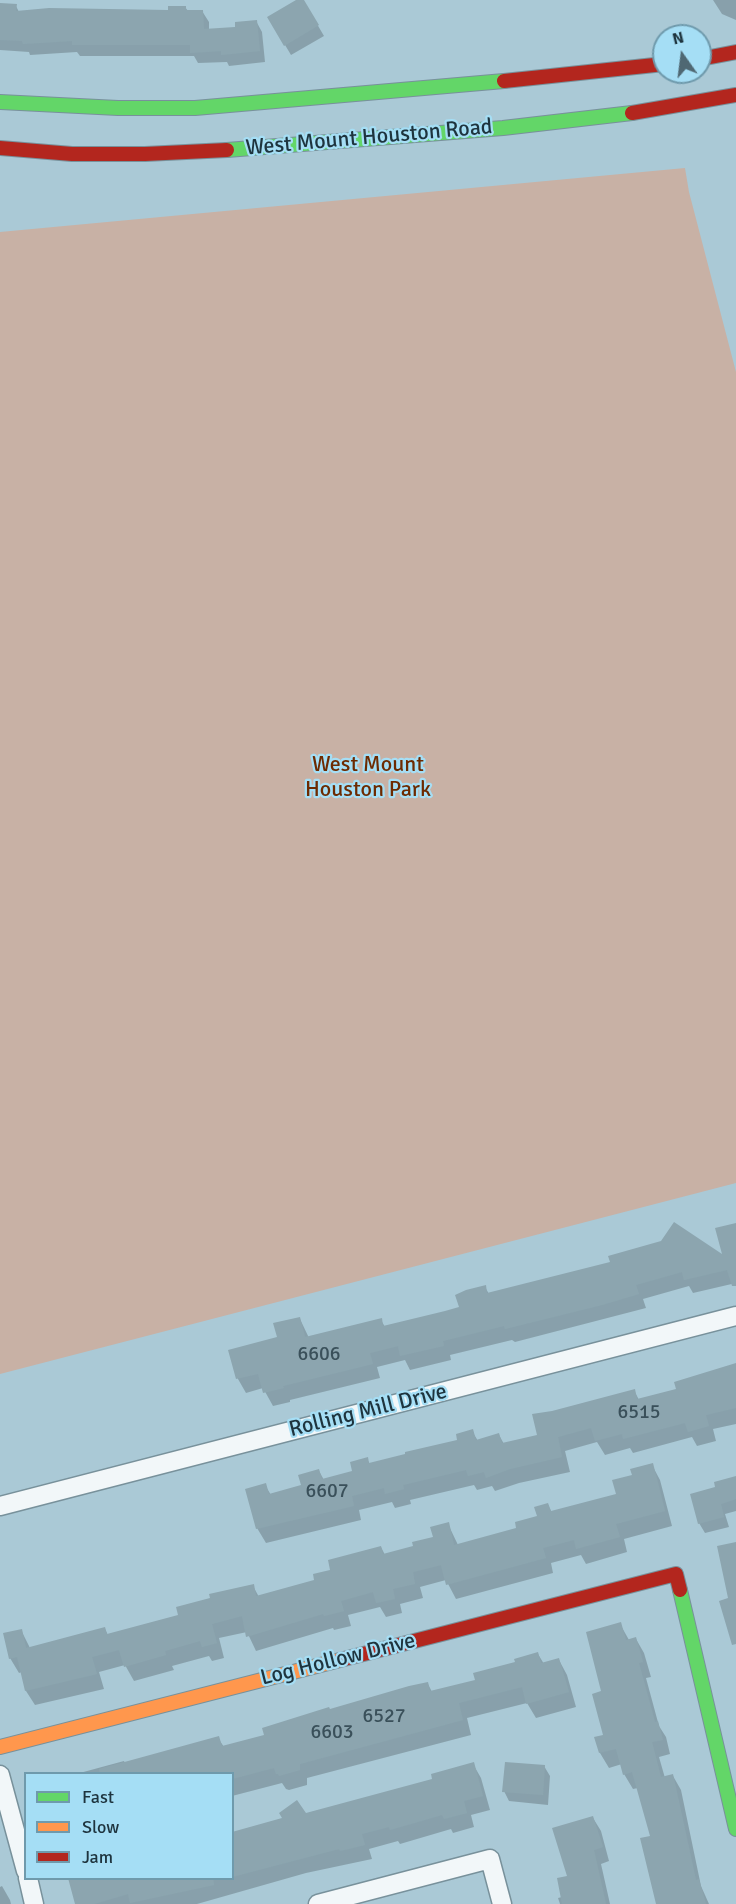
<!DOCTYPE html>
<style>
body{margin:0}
#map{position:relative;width:736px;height:1904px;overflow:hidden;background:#aac9d6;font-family:Signika,sans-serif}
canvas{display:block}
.legend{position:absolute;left:24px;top:1772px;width:210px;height:108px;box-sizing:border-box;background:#a5def5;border:2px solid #6f9aac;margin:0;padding:8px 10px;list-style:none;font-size:18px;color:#1e343e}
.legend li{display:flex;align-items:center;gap:12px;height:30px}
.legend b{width:30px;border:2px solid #6f9aac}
.north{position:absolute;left:652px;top:24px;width:60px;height:60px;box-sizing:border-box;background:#a5def5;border:2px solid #6f9aac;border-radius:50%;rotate:346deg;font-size:16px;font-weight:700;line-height:24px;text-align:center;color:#1e343e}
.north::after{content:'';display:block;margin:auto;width:21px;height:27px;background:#4f6873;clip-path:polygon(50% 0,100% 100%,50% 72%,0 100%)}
</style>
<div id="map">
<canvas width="736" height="1904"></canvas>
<ul class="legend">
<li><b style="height:8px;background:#63d668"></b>Fast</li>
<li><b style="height:8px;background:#ff974d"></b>Slow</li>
<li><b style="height:8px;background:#b3261e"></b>Jam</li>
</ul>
<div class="north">N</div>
</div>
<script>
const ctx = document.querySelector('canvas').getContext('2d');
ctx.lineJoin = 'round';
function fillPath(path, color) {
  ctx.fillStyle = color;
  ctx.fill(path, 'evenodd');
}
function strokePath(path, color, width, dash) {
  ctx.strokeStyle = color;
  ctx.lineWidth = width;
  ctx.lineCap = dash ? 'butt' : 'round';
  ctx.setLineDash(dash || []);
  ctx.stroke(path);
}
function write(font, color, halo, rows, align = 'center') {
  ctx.font = font + ' Signika,sans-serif';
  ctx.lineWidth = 4.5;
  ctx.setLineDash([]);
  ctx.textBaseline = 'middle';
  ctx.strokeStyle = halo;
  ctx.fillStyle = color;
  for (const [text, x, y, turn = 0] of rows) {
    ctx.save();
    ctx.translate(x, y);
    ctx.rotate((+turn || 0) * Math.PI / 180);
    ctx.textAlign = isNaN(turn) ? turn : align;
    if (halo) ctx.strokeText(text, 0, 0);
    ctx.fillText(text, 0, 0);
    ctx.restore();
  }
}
const green = new Path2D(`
 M 685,168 L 689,192 L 736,372 L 736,1183 L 0,1374 L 0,232 Z`);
const shadow = new Path2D(`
 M 298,0 L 303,0 L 324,36 L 291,55 L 269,18 Z
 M 713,0 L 736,0 L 736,20 L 722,14 Z
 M 0,5 L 16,6 L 19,12 L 169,12 L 185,7 L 188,11 L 202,11 L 209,22 L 209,30 L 237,28 L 256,21 L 262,32 L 265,62 L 229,66 L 227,62 L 198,63 L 194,56 L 80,56 L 77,52 L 30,55 L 29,52 L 0,50 Z
 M 736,1224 L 736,1283 L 693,1293 L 689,1286 L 643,1299 L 646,1308 L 515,1342 L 512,1340 L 450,1355 L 451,1360 L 410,1370 L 405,1360 L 377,1367 L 380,1378 L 290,1400 L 290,1402 L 273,1406 L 263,1388 L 246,1393 L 238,1379 L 230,1351 L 278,1338 L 300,1319 L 309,1338 L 381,1320 L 385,1327 L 461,1308 L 485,1287 L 489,1294 L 725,1257 Z
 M 736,1365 L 736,1424 L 713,1429 L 716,1441 L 697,1446 L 692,1437 L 633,1453 L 630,1448 L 605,1455 L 597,1442 L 565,1451 L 570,1472 L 519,1483 L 495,1491 L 492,1486 L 477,1490 L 474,1485 L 410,1500 L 411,1504 L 395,1508 L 392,1502 L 359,1510 L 361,1520 L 266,1543 L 257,1528 L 265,1485 L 271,1495 L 303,1487 L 319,1471 L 324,1480 L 353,1472 L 367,1459 L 370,1464 L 459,1441 L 472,1431 L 478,1441 L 499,1435 L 504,1444 L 538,1436 L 552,1413 L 634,1390 L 639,1400 L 678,1390 Z
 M 652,1465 L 660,1480 L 672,1526 L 624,1539 L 627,1552 L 586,1564 L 581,1555 L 551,1563 L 553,1573 L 456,1599 L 446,1580 L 420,1587 L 423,1598 L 400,1604 L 402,1613 L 386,1617 L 380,1607 L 348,1615 L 351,1626 L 334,1630 L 333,1628 L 256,1651 L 247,1632 L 219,1638 L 224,1658 L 212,1661 L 209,1656 L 172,1666 L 174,1670 L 134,1681 L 125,1665 L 99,1672 L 104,1689 L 35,1705 L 26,1691 L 22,1672 L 19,1673 L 10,1658 L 21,1630 L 30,1648 L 105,1629 L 108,1635 L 180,1616 L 253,1586 L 259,1597 L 316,1581 L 332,1571 L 381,1547 L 385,1555 L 415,1548 L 434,1538 L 448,1524 L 458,1545 L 518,1529 L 539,1517 L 548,1505 L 552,1513 L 618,1495 L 634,1476 Z
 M 736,1483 L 736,1511 L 725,1514 L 729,1527 L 705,1533 L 699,1523 Z
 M 620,1624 L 629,1640 L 636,1639 L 644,1653 L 651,1677 L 646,1678 L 659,1726 L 666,1737 L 670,1754 L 659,1757 L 665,1778 L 673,1776 L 681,1790 L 701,1886 L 709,1904 L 658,1904 L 651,1837 L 638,1788 L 633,1789 L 624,1774 L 622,1764 L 609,1768 L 600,1753 L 596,1738 L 605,1736 L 603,1692 Z
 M 538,1654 L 544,1664 L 559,1660 L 567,1675 L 576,1707 L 536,1718 L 527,1703 L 467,1718 L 471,1735 L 307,1778 L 307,1785 L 289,1790 L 286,1789 L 282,1783 L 232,1796 L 232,1774 L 76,1774 L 124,1761 L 125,1763 L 218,1738 L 224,1747 L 266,1736 L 330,1710 L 428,1684 L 432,1692 L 476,1682 Z
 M 473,1764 L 481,1778 L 490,1810 L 471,1815 L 474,1827 L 453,1833 L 451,1829 L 400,1844 L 398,1841 L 369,1849 L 372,1859 L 306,1873 L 197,1904 L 77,1904 L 70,1878 L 232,1878 L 232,1833 L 434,1780 Z
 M 544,1766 L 550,1776 L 548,1805 L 509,1801 L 504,1791 Z
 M 593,1818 L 601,1831 L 609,1861 L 601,1864 L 610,1904 L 560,1904 L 558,1898 L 562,1897 Z
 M 2,1886 L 10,1900 L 11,1904 L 0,1904 L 0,1887 Z`);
const building = new Path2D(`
 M 296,0 L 304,0 L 319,25 L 284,46 L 267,17 Z
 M 0,3 L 17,4 L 16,11 L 49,8 L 168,10 L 168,6 L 186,6 L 186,10 L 203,10 L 204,29 L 235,27 L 235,22 L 257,20 L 260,51 L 221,55 L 221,51 L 190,53 L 190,45 L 72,45 L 72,41 L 23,44 L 22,41 L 0,40 Z
 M 674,1222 L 722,1254 L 715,1228 L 736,1223 L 736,1286 L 732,1286 L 727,1270 L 684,1280 L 682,1272 L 636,1285 L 639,1294 L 602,1305 L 505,1329 L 504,1326 L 443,1341 L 444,1346 L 400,1356 L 398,1346 L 370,1353 L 373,1364 L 283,1386 L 284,1388 L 263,1393 L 258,1374 L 236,1379 L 228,1350 L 277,1337 L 273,1323 L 300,1317 L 305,1337 L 382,1318 L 383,1326 L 445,1311 L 459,1307 L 455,1295 L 466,1290 L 486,1285 L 487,1293 L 610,1262 L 608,1256 L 661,1241 Z
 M 736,1363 L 736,1408 L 706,1415 L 709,1426 L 688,1432 L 685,1423 L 623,1439 L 622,1434 L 595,1441 L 591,1428 L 558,1437 L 562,1457 L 510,1469 L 486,1478 L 484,1472 L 468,1476 L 466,1470 L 403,1485 L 404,1489 L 385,1494 L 384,1488 L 352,1496 L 354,1506 L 256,1529 L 245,1489 L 266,1483 L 269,1494 L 301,1485 L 298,1475 L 319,1469 L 322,1479 L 352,1471 L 350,1462 L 368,1457 L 369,1463 L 405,1454 L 405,1452 L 457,1440 L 456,1434 L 473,1429 L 476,1440 L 499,1433 L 502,1443 L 537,1435 L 532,1414 L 552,1411 L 635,1389 L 637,1399 L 676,1389 L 674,1382 Z
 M 653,1463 L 665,1511 L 616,1524 L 620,1537 L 576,1549 L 574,1540 L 543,1548 L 546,1558 L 446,1585 L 441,1565 L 413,1572 L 415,1584 L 393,1589 L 395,1599 L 376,1603 L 373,1592 L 341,1601 L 344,1611 L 324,1616 L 323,1614 L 246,1637 L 242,1616 L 212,1624 L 217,1643 L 202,1647 L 200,1641 L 165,1651 L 166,1655 L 124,1667 L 119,1650 L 92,1657 L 97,1674 L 25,1691 L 17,1657 L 9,1659 L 3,1633 L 22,1629 L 26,1648 L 105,1627 L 107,1634 L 178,1615 L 176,1607 L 210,1598 L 209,1594 L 254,1584 L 256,1596 L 314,1580 L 313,1574 L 330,1570 L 328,1560 L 381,1546 L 383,1554 L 413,1546 L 412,1542 L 433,1537 L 430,1527 L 449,1522 L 454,1545 L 516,1528 L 515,1522 L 537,1516 L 534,1507 L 548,1503 L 551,1511 L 616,1494 L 612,1480 L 632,1475 L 630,1469 Z
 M 736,1476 L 736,1499 L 721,1504 L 724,1517 L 698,1524 L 690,1494 L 715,1487 L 714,1482 Z
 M 736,1542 L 736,1644 L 732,1645 L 719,1601 L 728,1598 L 717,1546 Z
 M 621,1622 L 626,1640 L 636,1637 L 643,1662 L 639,1663 L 655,1722 L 658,1721 L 663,1740 L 652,1742 L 661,1777 L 673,1774 L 696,1880 L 699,1879 L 706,1904 L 656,1904 L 640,1838 L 650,1836 L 632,1772 L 623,1775 L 616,1749 L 599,1753 L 594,1737 L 603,1735 L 592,1694 L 601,1691 L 586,1632 Z
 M 538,1652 L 541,1663 L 559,1658 L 569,1692 L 526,1704 L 522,1687 L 459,1703 L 463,1720 L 300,1764 L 300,1770 L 279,1776 L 278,1774 L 276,1774 L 274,1768 L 232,1779 L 232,1773 L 100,1773 L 99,1769 L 219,1736 L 222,1746 L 264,1735 L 262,1728 L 329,1707 L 330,1709 L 409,1686 L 428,1682 L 430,1691 L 475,1680 L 473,1673 L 515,1662 L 514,1659 Z
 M 474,1762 L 483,1796 L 464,1801 L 467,1813 L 444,1819 L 442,1815 L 390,1830 L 389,1827 L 362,1834 L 365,1845 L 340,1851 L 339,1849 L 232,1877 L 232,1832 L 282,1818 L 279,1813 L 297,1800 L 306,1813 L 432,1779 L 431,1774 Z
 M 505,1762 L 545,1765 L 543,1795 L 502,1792 Z
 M 593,1816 L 603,1847 L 594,1850 L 606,1904 L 562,1904 L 557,1878 L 567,1876 L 552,1828 Z
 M 68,1878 L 213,1878 L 214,1885 L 130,1903 L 128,1894 L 94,1904 L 75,1904 Z`);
const street = new Path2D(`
 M 0,1506 L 736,1316
 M 0,1775 L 26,1871
 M 28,1878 L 34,1904
 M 318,1904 L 490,1859 L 502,1904`);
const fast = new Path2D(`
 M 0,102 L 118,108 L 195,108 L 504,81
 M 227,150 L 503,128 L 632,113
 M 680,1590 L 736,1829`);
const slow = new Path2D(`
 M 0,1747 L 340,1660`);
const jam = new Path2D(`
 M 700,59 L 736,52
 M 504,81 L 664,64
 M 632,113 L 736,95
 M 0,148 L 72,154 L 145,154 L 227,150
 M 340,1660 L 676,1574 L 680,1590`);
const numberNames = [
 ["6606",319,1355],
 ["6515",639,1413],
 ["6607",327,1492],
 ["6527",384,1717],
 ["6603",332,1733]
];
const streetNames = [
 ["West Mount Houston Road",369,138,-5],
 ["Rolling Mill Drive",368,1411,-14],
 ["Log Hollow Drive",338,1660,-14]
];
const parkNames = [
 ["West Mount",368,765],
 ["Houston Park",368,790]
];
fillPath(green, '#c8b1a5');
fillPath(shadow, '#0003');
fillPath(building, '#8ca5af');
strokePath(street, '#78919b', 21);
strokePath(fast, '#78919b', 16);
strokePath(slow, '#78919b', 16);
strokePath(jam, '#78919b', 16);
strokePath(street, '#f2f7f9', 18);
strokePath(fast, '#63d668', 14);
strokePath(slow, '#ff974d', 14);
strokePath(jam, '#b3261e', 14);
write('20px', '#3a505a', null, numberNames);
write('22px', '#1e343e', '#a5def5', streetNames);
write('22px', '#6d2a00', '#a5def5', parkNames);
</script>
